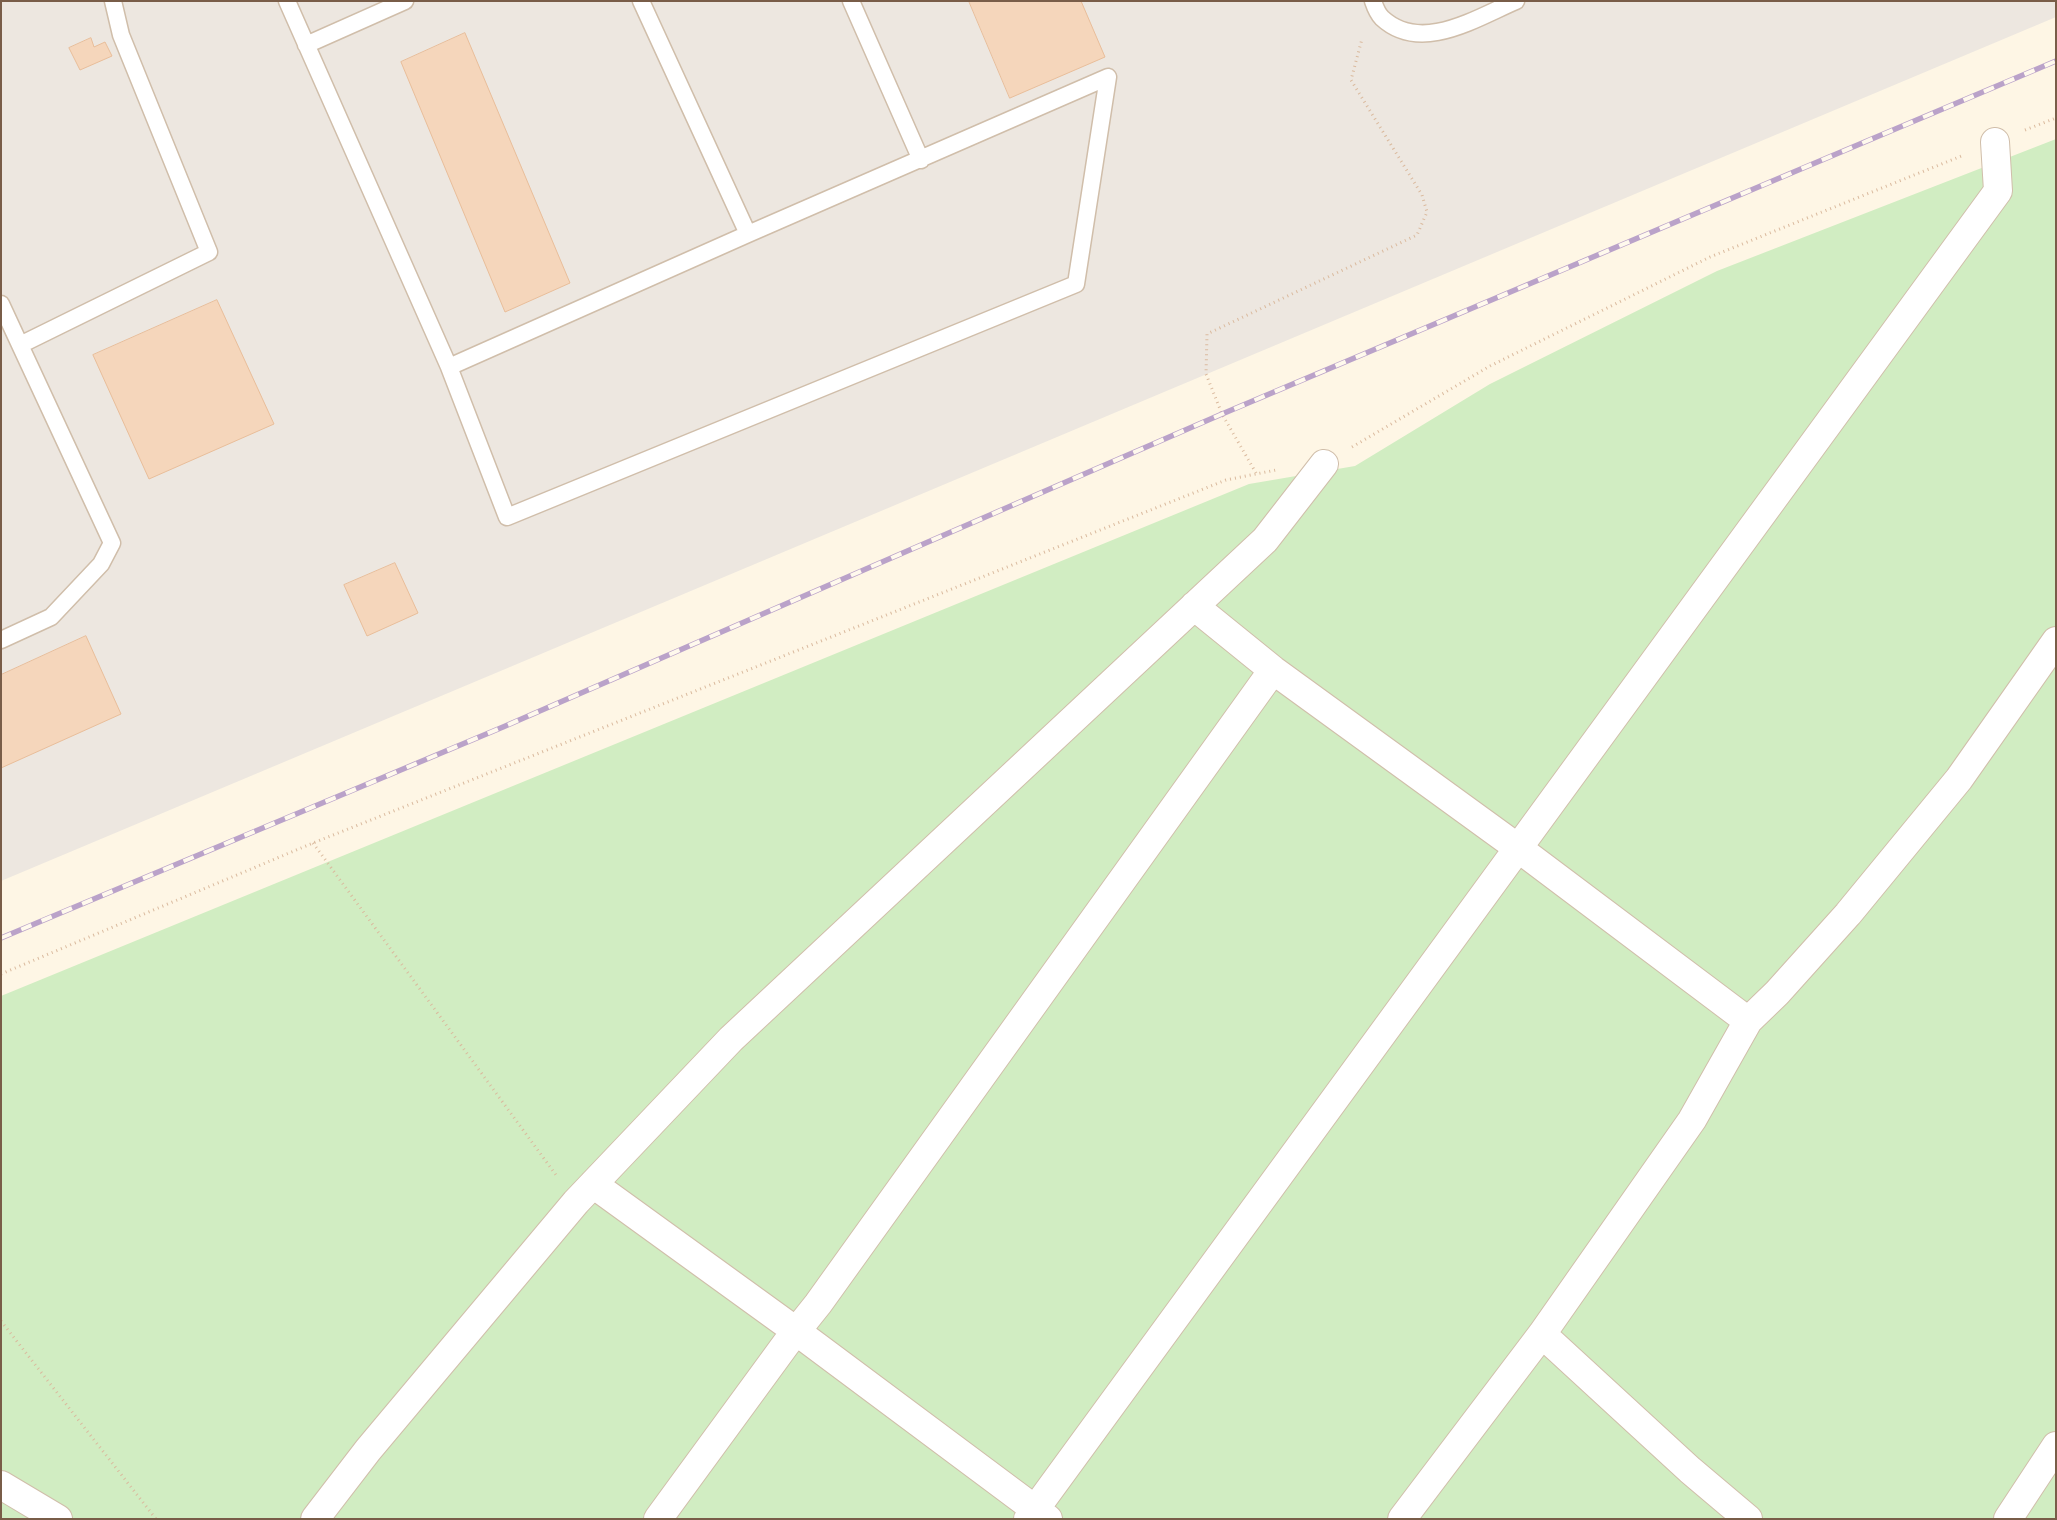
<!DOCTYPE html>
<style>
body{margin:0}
#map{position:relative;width:2057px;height:1520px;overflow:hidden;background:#fef6e5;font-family:Lato,sans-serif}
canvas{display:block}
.frame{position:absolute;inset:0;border:2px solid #795d48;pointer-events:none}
</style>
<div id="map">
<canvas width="2057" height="1520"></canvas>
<div class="frame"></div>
</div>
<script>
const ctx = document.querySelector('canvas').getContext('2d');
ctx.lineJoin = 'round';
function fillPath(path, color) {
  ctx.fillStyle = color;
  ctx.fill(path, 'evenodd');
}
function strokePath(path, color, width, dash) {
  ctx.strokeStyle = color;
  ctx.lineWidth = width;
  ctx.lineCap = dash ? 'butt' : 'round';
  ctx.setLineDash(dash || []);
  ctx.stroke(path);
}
const industrial = new Path2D(`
 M 1,1 L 2056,1 L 2056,17 L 1,881 Z`);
const green = new Path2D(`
 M 2056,139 L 2056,1519 L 1,1519 L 1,996 L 1249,484 L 1355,466 L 1490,384 L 1717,271 Z`);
const building = new Path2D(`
 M 969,1 L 1081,1 L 1105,57 L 1010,98 Z
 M 465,33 L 570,283 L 505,312 L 401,62 Z
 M 91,38 L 94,47 L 105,42 L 112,56 L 80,70 L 69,48 Z
 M 217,300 L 274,424 L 149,479 L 93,355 Z
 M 395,563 L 418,613 L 367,636 L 344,585 Z
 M 86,636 L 121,714 L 1,768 L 1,675 Z`);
const path = new Path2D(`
 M 2025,130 L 2056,118
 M 1352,447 L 1490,366 L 1710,257 L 1964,155
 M 1256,473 L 1222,414 L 1206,374 L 1207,334 L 1417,235 L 1427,212 L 1422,195 L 1351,80 L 1362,39
 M 313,843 L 556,1175
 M 1,974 L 313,843 L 1226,480 L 1276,470
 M 1,1321 L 156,1519`);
const lane = new Path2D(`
 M 287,1 L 449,367 L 748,234 L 1108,77
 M 641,1 L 748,234
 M 851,1 L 921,160
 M 1373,1 C 1375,7 1378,14 1382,18 C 1421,54 1476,18 1516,1
 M 306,45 L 405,1
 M 1,304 L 20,345
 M 449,367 L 507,517 L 1076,284 L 1108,77
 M 1,640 L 51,617 L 101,564 L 112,543 L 20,345 L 209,252 L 121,35 L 113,1`);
const street = new Path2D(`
 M 1194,606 L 1273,670 L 1518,848 L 1748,1021
 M 593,1184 L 796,1331 L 1048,1519
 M 1542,1334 L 1690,1470 L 1748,1519
 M 1,1485 L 58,1519
 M 315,1519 L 368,1450 L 576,1202 L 731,1039 L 1265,540 L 1324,464
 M 658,1519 L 786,1344 L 818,1304 L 1273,670
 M 1028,1519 L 1998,191 L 1995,142
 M 1402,1519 L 1542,1334 L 1692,1120 L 1748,1021 L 1777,993 L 1848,914 L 1959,779 L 2056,641
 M 2008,1519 L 2056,1446`);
const rail = new Path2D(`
 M 1,938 L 503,727 L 1222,414 L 2056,61`);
fillPath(industrial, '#ede7e0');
fillPath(green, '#d1edc2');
fillPath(building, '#f5d6bb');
strokePath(building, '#e9be9a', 1);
strokePath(lane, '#d0beaa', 19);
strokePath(street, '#d0beaa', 30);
strokePath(path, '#daba9e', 3, [1, 4]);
strokePath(lane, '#fff', 16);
strokePath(street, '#fff', 28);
strokePath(rail, '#baa2c9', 5.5);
strokePath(rail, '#fff9ed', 4, [11]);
</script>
